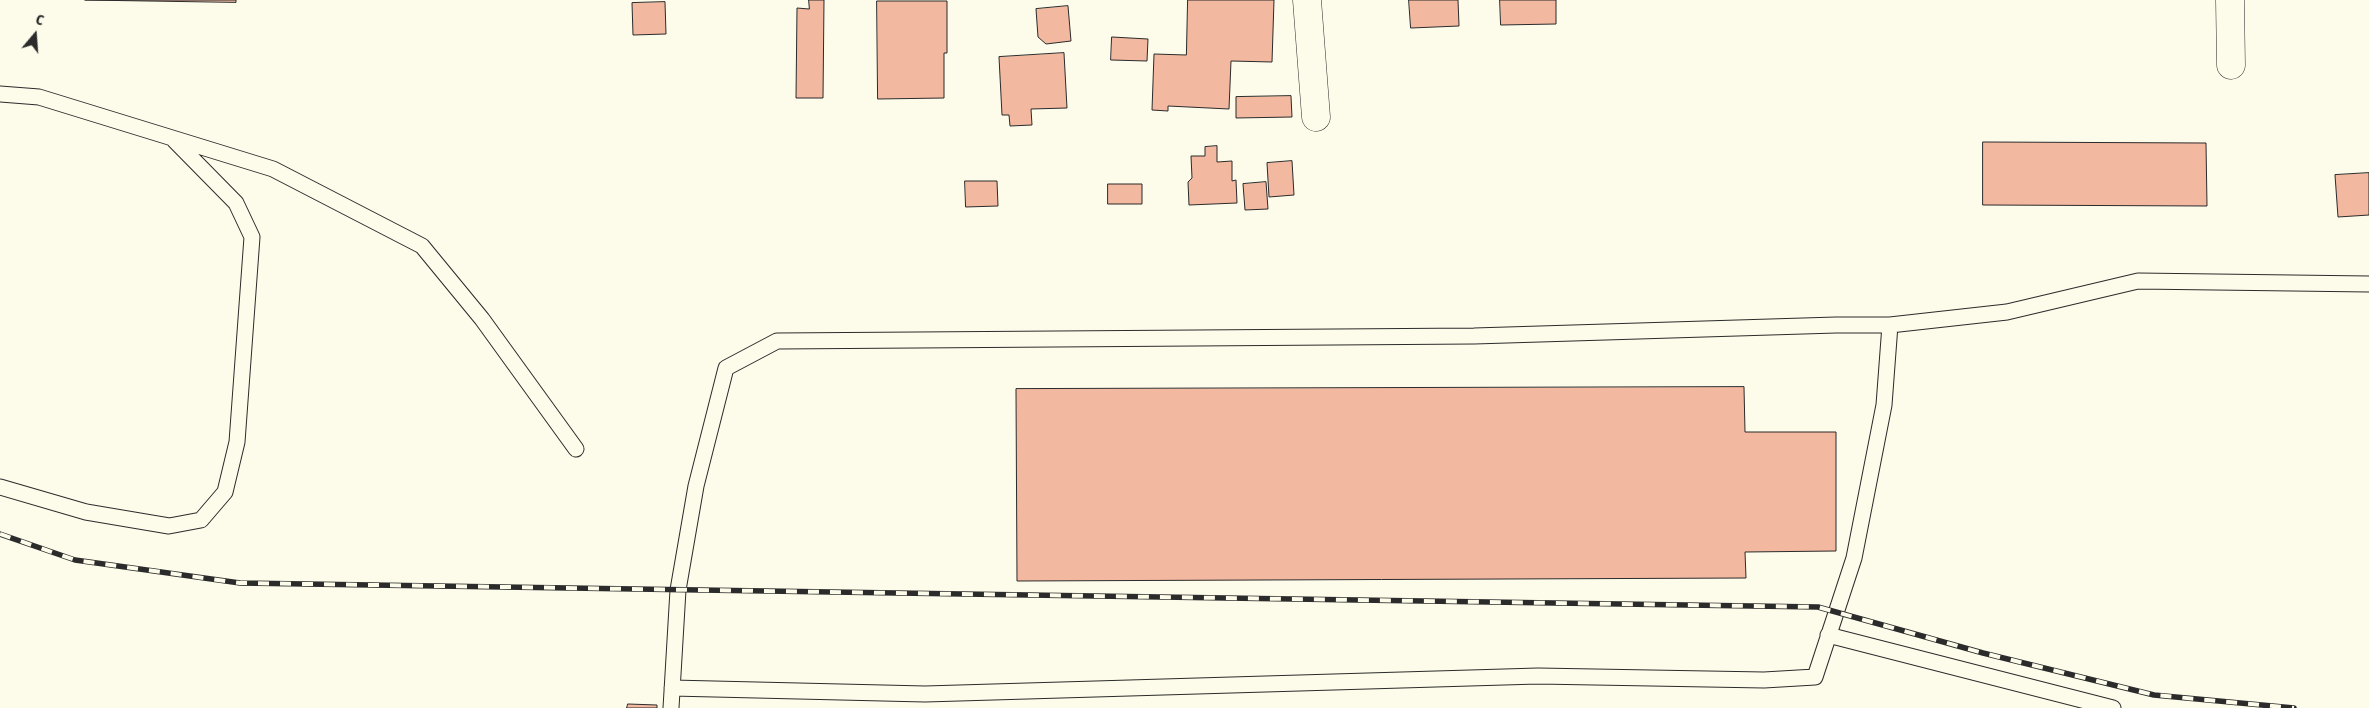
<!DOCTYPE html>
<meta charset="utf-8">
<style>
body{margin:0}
#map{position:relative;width:2369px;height:708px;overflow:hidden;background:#fdfbea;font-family:"Fira Sans Condensed",sans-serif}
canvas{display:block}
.north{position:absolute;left:10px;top:10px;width:50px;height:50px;-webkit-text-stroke:4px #fdfbea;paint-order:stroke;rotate:18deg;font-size:14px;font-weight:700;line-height:20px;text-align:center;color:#2b2b2b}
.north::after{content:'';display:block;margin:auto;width:18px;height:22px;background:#2b2b2b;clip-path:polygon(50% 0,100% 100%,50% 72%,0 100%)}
</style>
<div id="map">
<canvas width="2369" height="708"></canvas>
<div class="north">С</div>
</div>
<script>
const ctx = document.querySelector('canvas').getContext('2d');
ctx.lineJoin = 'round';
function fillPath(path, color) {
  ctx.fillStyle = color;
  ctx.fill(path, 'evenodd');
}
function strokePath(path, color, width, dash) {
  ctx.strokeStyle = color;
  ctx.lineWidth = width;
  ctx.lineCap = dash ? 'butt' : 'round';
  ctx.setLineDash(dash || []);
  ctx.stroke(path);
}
const building = new Path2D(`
 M 85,0 L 236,0 L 236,2 Z
 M 809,0 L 824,0 L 823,98 L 796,98 L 797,8 L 809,9 Z
 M 1188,0 L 1274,0 L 1272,62 L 1231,61 L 1229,109 L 1168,106 L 1168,111 L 1152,110 L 1154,54 L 1186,55 Z
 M 1409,0 L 1458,0 L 1459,26 L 1411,28 Z
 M 1500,0 L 1556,0 L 1556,24 L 1501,25 Z
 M 877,1 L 947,1 L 947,53 L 944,53 L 944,98 L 878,99 Z
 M 665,2 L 666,34 L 633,35 L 632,3 Z
 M 1068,6 L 1071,41 L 1046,44 L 1038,37 L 1036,9 Z
 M 1112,37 L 1148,39 L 1147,61 L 1111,60 Z
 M 1064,53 L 1067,108 L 1031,109 L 1032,125 L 1010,126 L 1009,115 L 1002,115 L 999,57 Z
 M 1291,96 L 1292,117 L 1236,118 L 1236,97 Z
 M 1983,142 L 2206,143 L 2207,206 L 1983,205 Z
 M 1217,146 L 1217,162 L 1232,161 L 1232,181 L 1236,180 L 1237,203 L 1189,205 L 1188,182 L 1192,178 L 1191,156 L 1205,156 L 1205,147 Z
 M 1292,161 L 1294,195 L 1269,197 L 1267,163 Z
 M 2369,173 L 2369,215 L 2338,217 L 2335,175 Z
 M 965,181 L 997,181 L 998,206 L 966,207 Z
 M 1266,182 L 1268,209 L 1245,210 L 1243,184 Z
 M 1108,184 L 1142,184 L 1142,204 L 1108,204 Z
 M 1744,387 L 1745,432 L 1836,432 L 1836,551 L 1745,552 L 1746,578 L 1017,581 L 1016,389 Z
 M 628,704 L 657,705 L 657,708 L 627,708 Z`);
const service = new Path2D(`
 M 0,94 L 39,97 L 273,169 L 422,246 L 482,319 L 576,449
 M 0,487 L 86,512 L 169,526 L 201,520 L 225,492 L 237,442 L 252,237 L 236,203 L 174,140
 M 1828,635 L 2113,708
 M 672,688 L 925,694 L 1538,676 L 1764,680 L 1815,677 L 1854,558 L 1884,405 L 1890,325
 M 671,708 L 678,590 L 696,486 L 726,368 L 777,341 L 1474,336 L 1836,325 L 1890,325 L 2007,312 L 2138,281 L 2369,284`);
const minor = new Path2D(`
 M 1307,0 L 1316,117
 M 2230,0 L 2231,65`);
const rail = new Path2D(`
 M 0,534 L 75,560 L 240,583 L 1818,607 L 1983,653 L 2154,695 L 2294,708`);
fillPath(building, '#f2b8a0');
strokePath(building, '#2b2b2b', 1);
strokePath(service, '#2b2b2b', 17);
strokePath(minor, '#2b2b2b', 29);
strokePath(service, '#fdfbea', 15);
strokePath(minor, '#fdfbea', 28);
strokePath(rail, '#2b2b2b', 5.5);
strokePath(rail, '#fdfbea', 4, [11]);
</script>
